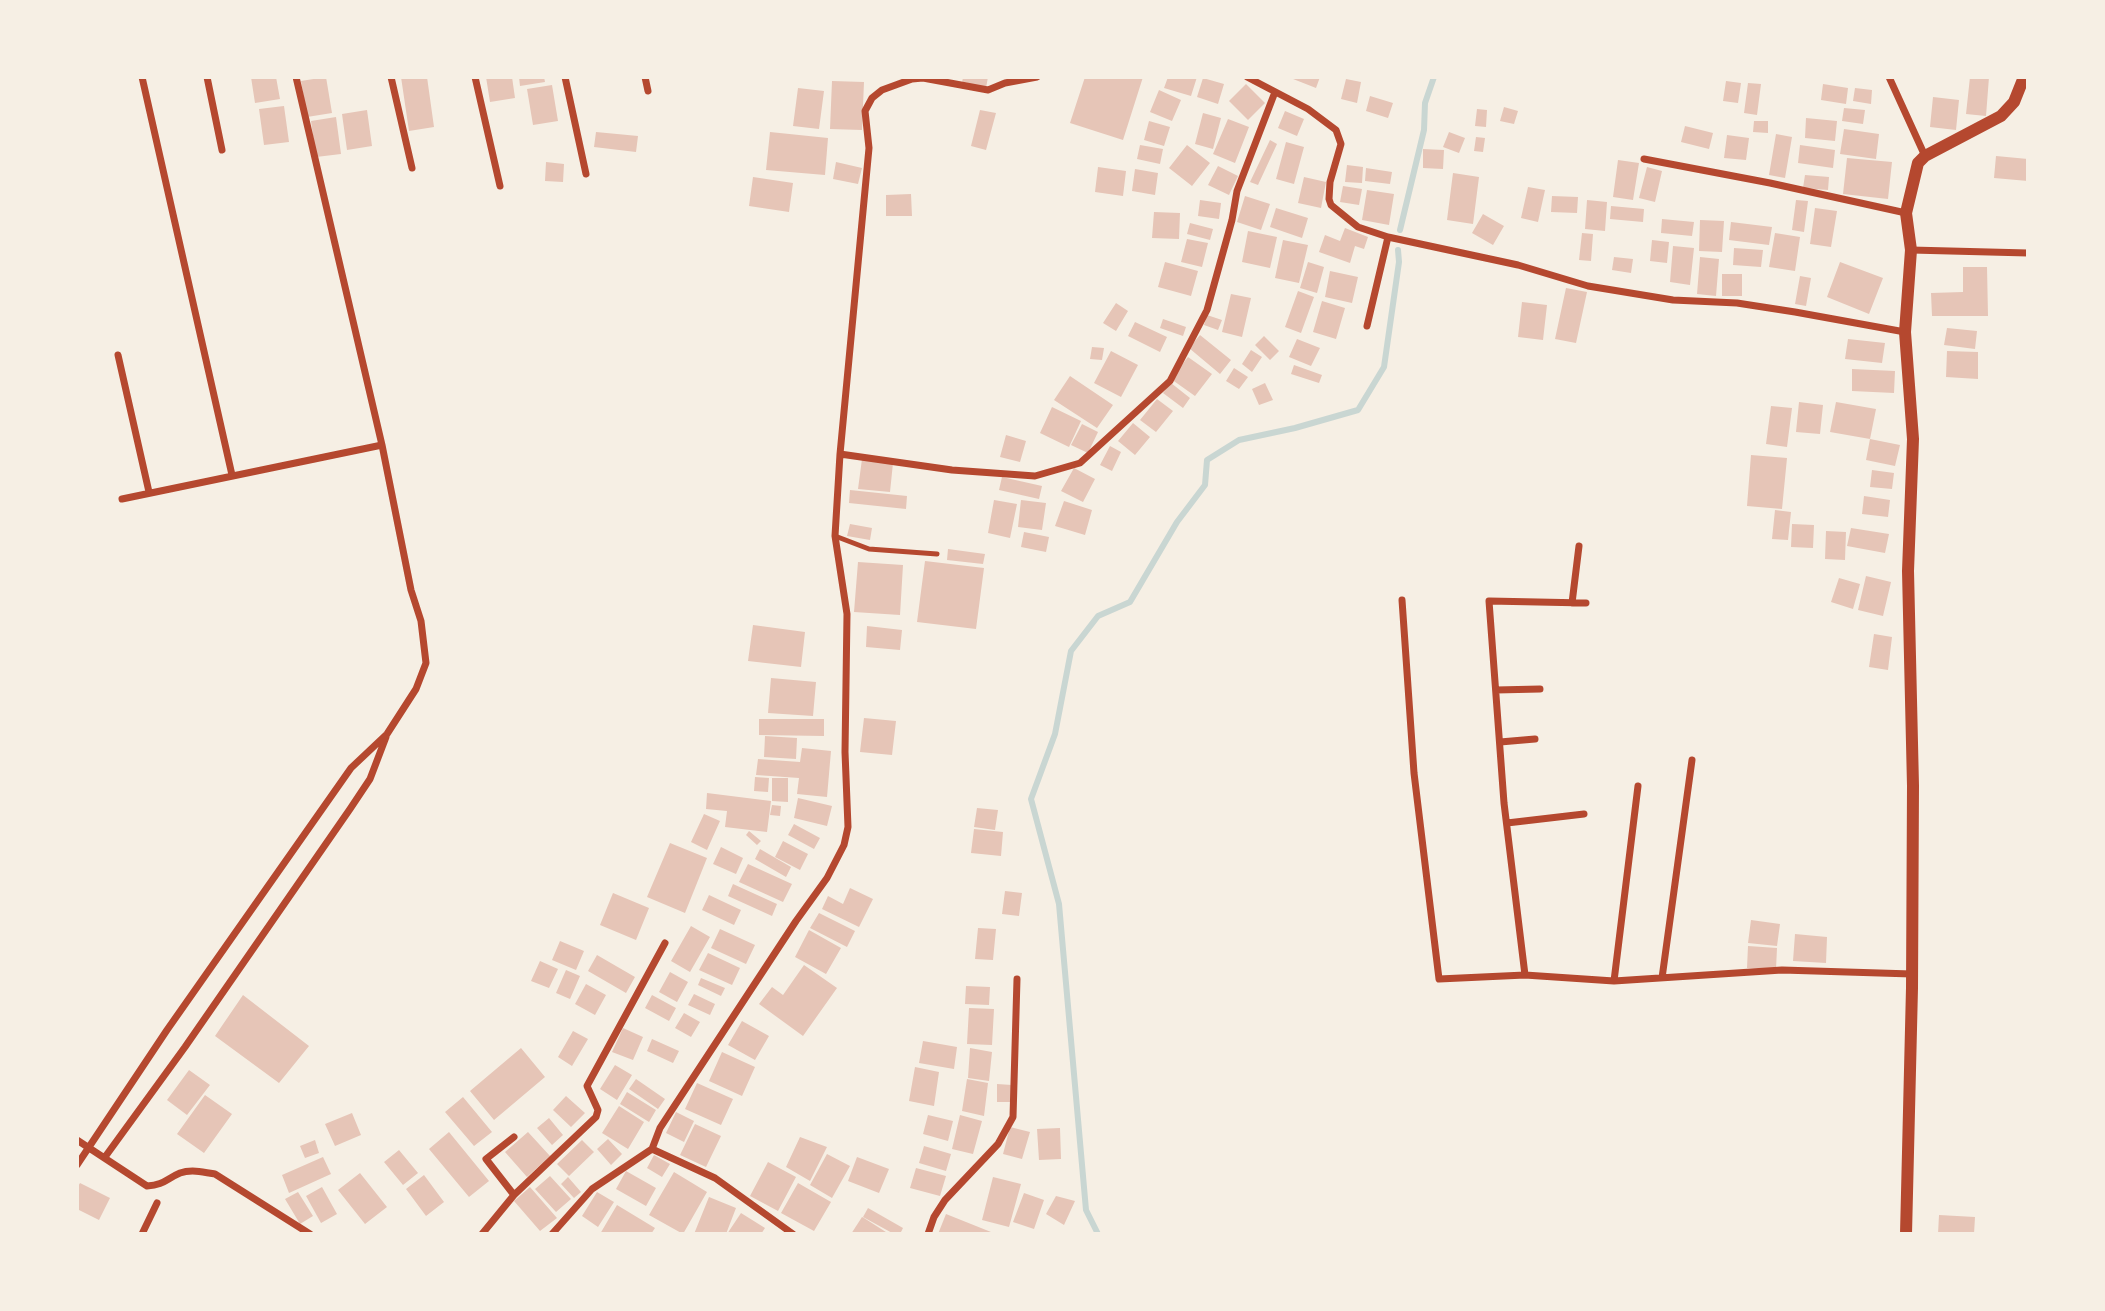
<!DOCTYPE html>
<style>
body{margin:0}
#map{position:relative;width:2105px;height:1311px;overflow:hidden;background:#f6efe4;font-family:"Nunito Sans",sans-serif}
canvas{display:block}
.frame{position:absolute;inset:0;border:79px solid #f6efe4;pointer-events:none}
</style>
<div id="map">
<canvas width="2105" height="1311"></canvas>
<div class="frame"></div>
</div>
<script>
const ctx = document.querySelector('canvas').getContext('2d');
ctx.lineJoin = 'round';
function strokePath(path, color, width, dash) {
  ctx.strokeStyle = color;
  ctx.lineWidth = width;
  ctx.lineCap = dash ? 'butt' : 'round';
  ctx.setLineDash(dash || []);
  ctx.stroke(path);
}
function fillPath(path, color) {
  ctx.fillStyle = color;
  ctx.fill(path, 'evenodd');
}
const stream = new Path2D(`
 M 1400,230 L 1424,130 L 1425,103 L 1434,77
 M 1098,1234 L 1086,1210 L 1059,904 L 1031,799 L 1055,734 L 1071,651 L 1098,616 L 1130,602 L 1177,522 L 1205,485 L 1207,460 L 1239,440 L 1295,428 L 1358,410 L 1384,367 L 1399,262 L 1398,250`);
const building = new Path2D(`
 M 251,77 L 276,77 L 280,99 L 255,103 Z
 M 326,77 L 332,113 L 307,117 L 301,81 Z
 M 401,77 L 427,77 L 434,127 L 409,131 Z
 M 486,77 L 512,77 L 515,98 L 490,102 Z
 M 519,77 L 544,77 L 545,82 L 520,86 Z
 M 963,77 L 988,77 L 986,88 L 962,83 Z
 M 1085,77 L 1143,77 L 1123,140 L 1070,123 Z
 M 1168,77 L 1197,77 L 1191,96 L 1164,88 Z
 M 1288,77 L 1320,77 L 1316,88 Z
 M 1970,77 L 1989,77 L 1986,116 L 1966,114 Z
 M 1203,78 L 1224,84 L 1218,104 L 1197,97 Z
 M 1346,79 L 1361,82 L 1357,103 L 1341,99 Z
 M 832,81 L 864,82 L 862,130 L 830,129 Z
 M 1726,81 L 1741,83 L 1738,103 L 1723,101 Z
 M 1748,83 L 1761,84 L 1757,115 L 1744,113 Z
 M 1246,84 L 1265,103 L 1248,120 L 1229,101 Z
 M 1823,84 L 1848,88 L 1846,104 L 1821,100 Z
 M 552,85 L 558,121 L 533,125 L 527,89 Z
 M 798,88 L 824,91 L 819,129 L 793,126 Z
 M 1855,88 L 1872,90 L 1871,104 L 1853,101 Z
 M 1159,90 L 1181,100 L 1172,121 L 1150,112 Z
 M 1370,96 L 1393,103 L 1388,118 L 1366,111 Z
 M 1933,97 L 1959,100 L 1956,130 L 1930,127 Z
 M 284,106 L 289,142 L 264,145 L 259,109 Z
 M 1504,107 L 1518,111 L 1514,124 L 1500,121 Z
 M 1844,108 L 1865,110 L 1863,124 L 1842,121 Z
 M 1477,109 L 1487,110 L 1486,127 L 1475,126 Z
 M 367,110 L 372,146 L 347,150 L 342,114 Z
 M 980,110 L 996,113 L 986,150 L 971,146 Z
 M 1285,111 L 1304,119 L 1297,136 L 1278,128 Z
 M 1203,113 L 1221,118 L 1213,149 L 1195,144 Z
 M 336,117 L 341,154 L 316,157 L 311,121 Z
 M 1806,118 L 1837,121 L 1835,141 L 1805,138 Z
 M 1228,119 L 1249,127 L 1235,163 L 1213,154 Z
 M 1149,121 L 1170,127 L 1164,146 L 1144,140 Z
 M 1754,121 L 1768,121 L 1768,133 L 1753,132 Z
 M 1685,126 L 1713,133 L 1709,149 L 1681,142 Z
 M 1844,129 L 1879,134 L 1876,159 L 1840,154 Z
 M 596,132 L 638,136 L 636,152 L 594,147 Z
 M 770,132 L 828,138 L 825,175 L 766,170 Z
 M 1449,132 L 1465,138 L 1459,153 L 1443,147 Z
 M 1776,134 L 1792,137 L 1785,178 L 1769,175 Z
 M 1727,135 L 1749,138 L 1746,160 L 1724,158 Z
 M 1476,137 L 1485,138 L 1483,152 L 1474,151 Z
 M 1270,140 L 1277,144 L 1258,185 L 1250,182 Z
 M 1286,142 L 1304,147 L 1294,184 L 1276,179 Z
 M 1140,145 L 1163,149 L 1160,164 L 1137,159 Z
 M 1187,145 L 1210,163 L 1192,186 L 1169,168 Z
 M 1800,145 L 1835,150 L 1833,168 L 1798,163 Z
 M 1423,149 L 1444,150 L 1443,169 L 1423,168 Z
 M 1996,156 L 2028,159 L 2028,181 L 1994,178 Z
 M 1847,158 L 1892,162 L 1888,199 L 1843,194 Z
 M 1618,160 L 1639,163 L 1633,200 L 1613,197 Z
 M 546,162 L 564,164 L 563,182 L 545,181 Z
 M 836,162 L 862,168 L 858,184 L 833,179 Z
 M 1347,165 L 1363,167 L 1362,183 L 1345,182 Z
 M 1218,166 L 1238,176 L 1229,195 L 1208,185 Z
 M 1098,167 L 1126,171 L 1123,196 L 1095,192 Z
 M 1647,167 L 1662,171 L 1655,202 L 1639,198 Z
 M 1366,168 L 1392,172 L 1390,184 L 1365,181 Z
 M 1135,169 L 1158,173 L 1155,195 L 1132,191 Z
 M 1453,173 L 1479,177 L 1473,224 L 1447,220 Z
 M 1805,175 L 1829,177 L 1828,190 L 1803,188 Z
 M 753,177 L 793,183 L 789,212 L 749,206 Z
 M 1304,177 L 1326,182 L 1321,208 L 1298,203 Z
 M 1343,186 L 1362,189 L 1359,205 L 1340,202 Z
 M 1528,187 L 1545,190 L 1538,222 L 1521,218 Z
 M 1367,190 L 1394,194 L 1389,225 L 1362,220 Z
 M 911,194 L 912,216 L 886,216 L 886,195 Z
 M 1245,196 L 1270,204 L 1261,230 L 1237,222 Z
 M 1552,196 L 1578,197 L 1577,213 L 1551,212 Z
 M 1200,200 L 1221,203 L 1219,219 L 1198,216 Z
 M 1587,200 L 1607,202 L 1605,231 L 1585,229 Z
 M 1796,200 L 1808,201 L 1804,232 L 1792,230 Z
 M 1611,206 L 1644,209 L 1643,222 L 1610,219 Z
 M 1276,208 L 1308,218 L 1302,238 L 1270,227 Z
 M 1815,208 L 1837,211 L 1831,247 L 1810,244 Z
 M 1154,212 L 1180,213 L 1179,239 L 1152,238 Z
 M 1483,214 L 1504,226 L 1493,245 L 1472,233 Z
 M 1662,219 L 1694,222 L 1692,236 L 1661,233 Z
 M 1700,220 L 1724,221 L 1722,252 L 1699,251 Z
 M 1731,222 L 1772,227 L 1769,245 L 1729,240 Z
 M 1190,223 L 1213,229 L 1210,240 L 1187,234 Z
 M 1345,228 L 1368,237 L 1364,249 L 1355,246 L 1350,263 L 1319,252 L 1325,235 L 1340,241 Z
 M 1248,231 L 1277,237 L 1270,268 L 1242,262 Z
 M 1582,233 L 1593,234 L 1591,261 L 1579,260 Z
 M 1775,233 L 1800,237 L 1795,271 L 1769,267 Z
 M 1187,239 L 1208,243 L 1202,267 L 1181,262 Z
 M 1283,240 L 1308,245 L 1299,283 L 1275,278 Z
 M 1652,240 L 1669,242 L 1667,263 L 1650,261 Z
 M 1673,246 L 1694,248 L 1690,285 L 1670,282 Z
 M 1734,248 L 1763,250 L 1761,267 L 1733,265 Z
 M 1614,257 L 1633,259 L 1631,273 L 1612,270 Z
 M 1700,257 L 1719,259 L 1716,296 L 1697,294 Z
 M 1165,262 L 1198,271 L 1191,296 L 1158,287 Z
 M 1308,262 L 1324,267 L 1317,293 L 1300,288 Z
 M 1840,262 L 1883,278 L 1869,314 L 1827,297 Z
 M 1963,267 L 1987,267 L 1988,316 L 1932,316 L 1931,293 L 1963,292 Z
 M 1330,271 L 1358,277 L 1352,303 L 1325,297 Z
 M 1722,274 L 1742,274 L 1742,296 L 1722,296 Z
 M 1800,276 L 1811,278 L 1806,306 L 1795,304 Z
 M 1566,288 L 1587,292 L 1576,343 L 1555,339 Z
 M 1298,291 L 1314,297 L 1301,333 L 1285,327 Z
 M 1231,294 L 1251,298 L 1242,337 L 1222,332 Z
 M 1322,301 L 1345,308 L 1336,339 L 1313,332 Z
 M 1522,302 L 1547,305 L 1543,340 L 1518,337 Z
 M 1116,303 L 1128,311 L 1116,331 L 1103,323 Z
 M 1207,315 L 1222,320 L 1218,330 L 1204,325 Z
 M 1163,319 L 1186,327 L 1183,336 L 1160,328 Z
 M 1135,322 L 1167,337 L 1160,352 L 1128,336 Z
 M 1947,328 L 1977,331 L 1975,349 L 1944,345 Z
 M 1200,335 L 1231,360 L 1220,374 L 1189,348 Z
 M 1264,336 L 1279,351 L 1270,360 L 1255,345 Z
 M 1297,339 L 1320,348 L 1311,366 L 1289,357 Z
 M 1848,339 L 1885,343 L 1882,363 L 1845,359 Z
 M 1092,347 L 1104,348 L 1102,360 L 1090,359 Z
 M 1251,350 L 1262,357 L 1252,372 L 1242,364 Z
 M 1111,351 L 1138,365 L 1121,397 L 1094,383 Z
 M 1947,351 L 1978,352 L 1978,379 L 1946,377 Z
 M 1188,357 L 1212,374 L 1195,396 L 1171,379 Z
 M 1294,365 L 1322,375 L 1319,383 L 1291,374 Z
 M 1234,368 L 1248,377 L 1239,389 L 1226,381 Z
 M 1852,369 L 1895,371 L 1894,393 L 1852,391 Z
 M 1070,376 L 1113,405 L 1097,428 L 1054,400 Z
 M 1171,383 L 1190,398 L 1183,408 L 1163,393 Z
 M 1265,383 L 1273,400 L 1259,405 L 1252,389 Z
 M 1157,399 L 1173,411 L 1156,432 L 1140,420 Z
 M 1799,402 L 1823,405 L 1820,434 L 1796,432 Z
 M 1836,402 L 1876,409 L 1870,439 L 1830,432 Z
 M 1771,406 L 1792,408 L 1787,447 L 1766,444 Z
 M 1052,407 L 1081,421 L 1069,447 L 1040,433 Z
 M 1133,423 L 1150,437 L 1135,455 L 1118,441 Z
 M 1082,424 L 1098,432 L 1088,453 L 1071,445 Z
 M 1006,435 L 1026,441 L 1020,462 L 1000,457 Z
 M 1870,439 L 1900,445 L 1895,466 L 1866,460 Z
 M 1110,446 L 1121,452 L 1112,471 L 1100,465 Z
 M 1751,455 L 1787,458 L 1782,509 L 1747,506 Z
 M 862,459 L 893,463 L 890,492 L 858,489 Z
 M 1074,468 L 1095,479 L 1083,502 L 1061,491 Z
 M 1872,470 L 1894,473 L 1892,489 L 1870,487 Z
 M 1002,477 L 1042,486 L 1039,499 L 999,490 Z
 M 850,490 L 907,496 L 906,509 L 849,503 Z
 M 1864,496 L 1890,500 L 1888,517 L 1862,514 Z
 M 994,500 L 1017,504 L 1010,538 L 988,533 Z
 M 1021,500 L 1046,503 L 1042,530 L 1018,527 Z
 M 1064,501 L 1092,510 L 1085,535 L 1055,526 Z
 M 1775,510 L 1791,512 L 1788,540 L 1772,539 Z
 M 850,524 L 872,528 L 870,540 L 847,536 Z
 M 1792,524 L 1814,525 L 1813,548 L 1791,547 Z
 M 1851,528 L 1889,534 L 1885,553 L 1847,546 Z
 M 1826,531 L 1846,532 L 1845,560 L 1825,559 Z
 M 1024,532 L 1049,537 L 1046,552 L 1021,547 Z
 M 948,549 L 985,554 L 983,564 L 947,560 Z
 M 925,561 L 984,568 L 976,629 L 917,622 Z
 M 858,562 L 903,565 L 900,615 L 854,612 Z
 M 1866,576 L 1891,582 L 1883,616 L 1858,610 Z
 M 1839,578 L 1860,584 L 1853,609 L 1831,602 Z
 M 753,625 L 805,632 L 801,667 L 748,661 Z
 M 867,626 L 902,630 L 900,650 L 866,647 Z
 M 1874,634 L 1892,637 L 1888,670 L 1869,667 Z
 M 771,678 L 816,682 L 813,716 L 768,713 Z
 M 864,718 L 896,721 L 892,755 L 860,752 Z
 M 759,719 L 824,719 L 824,736 L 759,735 Z
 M 765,736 L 797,738 L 796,759 L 764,757 Z
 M 802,748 L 831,751 L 827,797 L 797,794 L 799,778 L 756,775 L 758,759 L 800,762 Z
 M 755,777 L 769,778 L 768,792 L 754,791 Z
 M 772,778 L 788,778 L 788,802 L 772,801 Z
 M 707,793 L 771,801 L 767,832 L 725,827 L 727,811 L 706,809 Z
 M 798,798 L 832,806 L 827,826 L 794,818 Z
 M 772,805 L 781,806 L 780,816 L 770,815 Z
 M 977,808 L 998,810 L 995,830 L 974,827 Z
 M 704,814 L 720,821 L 707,850 L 691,842 Z
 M 794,824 L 820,838 L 814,849 L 788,835 Z
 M 974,829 L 1003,832 L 1001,856 L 971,853 Z
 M 749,831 L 761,841 L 757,845 L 746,835 Z
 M 783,841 L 808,854 L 800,870 L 775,857 Z
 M 670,843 L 707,858 L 685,913 L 647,897 Z
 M 721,847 L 743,858 L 736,874 L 713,864 Z
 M 760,849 L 791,867 L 786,877 L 755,859 Z
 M 748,864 L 792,884 L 783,902 L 739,882 Z
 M 733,884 L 777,904 L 772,916 L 728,896 Z
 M 850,888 L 873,899 L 859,927 L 822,909 L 828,896 L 843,904 Z
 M 1005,891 L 1022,893 L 1019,916 L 1002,914 Z
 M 613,893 L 649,908 L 636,940 L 600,925 Z
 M 709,895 L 741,910 L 734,925 L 702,910 Z
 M 819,913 L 855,931 L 847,947 L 810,928 Z
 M 1751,920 L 1780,924 L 1777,946 L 1748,943 Z
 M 691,926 L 710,937 L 690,972 L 671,961 Z
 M 978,928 L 996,929 L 993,960 L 975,959 Z
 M 720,929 L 755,945 L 746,964 L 711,948 Z
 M 809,930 L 841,948 L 826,974 L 795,957 Z
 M 1795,934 L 1827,937 L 1826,963 L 1793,961 Z
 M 560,941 L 584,951 L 576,970 L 552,960 Z
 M 1748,946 L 1777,948 L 1776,969 L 1747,968 Z
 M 708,953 L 740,968 L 732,985 L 699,970 Z
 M 597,955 L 635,977 L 626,993 L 588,971 Z
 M 540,961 L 558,969 L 549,988 L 531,981 Z
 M 804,965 L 837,988 L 803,1036 L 759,1004 L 772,987 L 783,995 Z
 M 566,970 L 580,976 L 570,999 L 556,993 Z
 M 670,972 L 688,982 L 677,1002 L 659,992 Z
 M 701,978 L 725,988 L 721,996 L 698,985 Z
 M 586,984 L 606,995 L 595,1015 L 575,1004 Z
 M 966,986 L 990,987 L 989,1005 L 965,1004 Z
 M 694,994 L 715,1004 L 710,1015 L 688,1005 Z
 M 243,995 L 309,1046 L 279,1083 L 215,1036 Z
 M 652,995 L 676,1008 L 669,1021 L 645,1008 Z
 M 969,1008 L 994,1009 L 992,1045 L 967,1044 Z
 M 684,1013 L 700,1022 L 691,1037 L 675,1028 Z
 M 742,1021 L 769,1036 L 755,1060 L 728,1045 Z
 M 623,1028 L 643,1037 L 633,1060 L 612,1052 Z
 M 573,1031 L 588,1039 L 572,1066 L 558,1057 Z
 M 652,1039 L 679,1051 L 673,1063 L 647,1051 Z
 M 923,1041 L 957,1047 L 954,1069 L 919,1063 Z
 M 521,1048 L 545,1077 L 494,1120 L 470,1091 Z
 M 970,1048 L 992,1052 L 989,1081 L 968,1078 Z
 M 722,1052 L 755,1067 L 742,1096 L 709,1081 Z
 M 615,1065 L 632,1075 L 617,1100 L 600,1089 Z
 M 915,1067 L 939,1072 L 934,1106 L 909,1101 Z
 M 189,1070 L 210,1085 L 187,1115 L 167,1100 Z
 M 636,1079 L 665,1099 L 658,1109 L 629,1089 Z
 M 967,1079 L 988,1083 L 984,1116 L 962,1111 Z
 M 697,1083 L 733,1099 L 721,1125 L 685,1109 Z
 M 997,1084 L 1012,1085 L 1012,1102 L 997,1102 Z
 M 627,1092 L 656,1110 L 649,1122 L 620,1104 Z
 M 205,1095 L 232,1114 L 204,1153 L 177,1134 Z
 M 566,1096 L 585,1113 L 571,1127 L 553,1110 Z
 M 463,1097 L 492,1132 L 474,1146 L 445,1112 Z
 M 619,1106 L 644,1122 L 628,1149 L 602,1133 Z
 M 676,1112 L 694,1121 L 684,1142 L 666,1133 Z
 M 352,1113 L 361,1135 L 335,1146 L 325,1124 Z
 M 928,1115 L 953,1121 L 948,1141 L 923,1134 Z
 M 960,1115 L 982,1121 L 973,1154 L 952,1149 Z
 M 549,1118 L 563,1135 L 552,1145 L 537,1128 Z
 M 695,1124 L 721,1136 L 706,1167 L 680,1155 Z
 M 1010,1127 L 1030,1132 L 1022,1159 L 1003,1154 Z
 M 1060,1128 L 1061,1159 L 1039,1160 L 1037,1129 Z
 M 449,1132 L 489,1181 L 469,1197 L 429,1149 Z
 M 528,1132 L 550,1156 L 527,1177 L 505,1152 Z
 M 800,1137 L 827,1147 L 810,1181 L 786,1167 Z
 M 608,1139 L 622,1154 L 611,1165 L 597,1149 Z
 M 315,1140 L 319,1153 L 305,1158 L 300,1146 Z
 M 582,1140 L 594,1152 L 569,1176 L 557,1164 Z
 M 924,1146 L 951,1154 L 946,1171 L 919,1163 Z
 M 399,1150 L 418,1173 L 403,1185 L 384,1162 Z
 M 827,1154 L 850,1166 L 832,1198 L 810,1185 Z
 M 654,1155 L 670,1164 L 662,1177 L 647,1168 Z
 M 323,1157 L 331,1174 L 289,1193 L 282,1175 Z
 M 857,1157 L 889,1169 L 879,1193 L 848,1181 Z
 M 768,1162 L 796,1177 L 778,1211 L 750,1196 Z
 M 916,1168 L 946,1176 L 940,1196 L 910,1188 Z
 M 626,1171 L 656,1188 L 646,1206 L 616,1189 Z
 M 674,1172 L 707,1192 L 683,1234 L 649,1215 Z
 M 360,1173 L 387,1207 L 365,1224 L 338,1190 Z
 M 424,1175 L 444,1202 L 426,1216 L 406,1189 Z
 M 550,1176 L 571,1199 L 556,1212 L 535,1189 Z
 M 568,1177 L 581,1192 L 574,1198 L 561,1184 Z
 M 993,1177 L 1021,1184 L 1009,1227 L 982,1220 Z
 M 80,1183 L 110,1198 L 99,1220 L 77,1209 L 77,1188 Z
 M 798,1183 L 831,1202 L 814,1231 L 781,1213 Z
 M 322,1187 L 337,1214 L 321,1223 L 306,1196 Z
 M 530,1187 L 557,1218 L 540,1231 L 514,1201 Z
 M 298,1192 L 313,1216 L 300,1224 L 285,1199 Z
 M 597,1192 L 614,1202 L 598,1227 L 582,1216 Z
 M 1024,1193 L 1044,1200 L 1034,1229 L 1013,1222 Z
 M 1056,1196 L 1075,1201 L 1064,1225 L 1046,1214 Z
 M 709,1197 L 736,1208 L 726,1234 L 694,1234 Z
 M 617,1205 L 655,1228 L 651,1234 L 600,1234 Z
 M 868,1208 L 903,1228 L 900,1234 L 894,1234 L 863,1217 Z
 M 741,1213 L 765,1228 L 761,1234 L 727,1234 Z
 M 946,1214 L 996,1234 L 938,1234 Z
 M 1939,1215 L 1975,1217 L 1974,1234 L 1938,1234 Z
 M 862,1217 L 864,1218 L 889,1234 L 851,1234 Z`);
const service = new Path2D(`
 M 835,536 L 869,549 L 937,554`);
const minor = new Path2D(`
 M 142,77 L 232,475
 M 207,77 L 222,150
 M 391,77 L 412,168
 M 475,77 L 500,186
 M 565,77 L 586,174
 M 645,77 L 648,91
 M 1247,77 L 1308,109 L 1336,130 L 1341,144 L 1330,182 L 1329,199 L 1331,205 L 1358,227 L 1388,237 L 1518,265 L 1588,286 L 1673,300 L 1737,303 L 1795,312 L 1905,332
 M 1889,77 L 1925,156
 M 1644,159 L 1770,183 L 1906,213
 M 1911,250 L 2028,253
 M 1367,326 L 1388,237
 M 118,355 L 149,492
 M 840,454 L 952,470 L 1035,476 L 1080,463 L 1170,381 L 1207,310 L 1232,220 L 1237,191 L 1275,92
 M 122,499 L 382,445
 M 1402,600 L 1414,773 L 1439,979 L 1525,975 L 1614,981 L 1782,970 L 1912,974
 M 1572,603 L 1579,546
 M 1496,690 L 1540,689
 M 1500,742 L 1535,739
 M 1507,823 L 1584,814
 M 1525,975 L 1504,803 L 1489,601 L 1586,603
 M 1662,978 L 1692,760
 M 1614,981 L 1638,786
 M 77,1140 L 147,1186 C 164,1185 166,1179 180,1173 C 191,1169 204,1172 215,1174 L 310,1234
 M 652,1149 L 715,1178 L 793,1234
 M 105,1157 L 185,1047 L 350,809 L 370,779 L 386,737
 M 77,1165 L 167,1030 L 351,768 L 387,734 L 416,689 L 426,663 L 421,621 L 411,590 L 382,445 L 296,77
 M 514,1195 L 486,1159 L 514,1137
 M 142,1234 L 157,1203
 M 482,1234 L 514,1195 L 596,1117 L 598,1110 L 587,1086 L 665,943
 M 552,1234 L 592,1189 L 652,1149 L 660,1128 L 796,921 L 827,878 L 844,845 L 848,827 L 845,752 L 847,614 L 835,536 L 840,454 L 869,148 L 865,111 L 872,98 L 882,90 L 912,79 L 923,78 L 988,90 L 1005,83 L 1037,77
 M 928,1234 L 934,1217 L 945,1200 L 998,1144 L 1013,1117 L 1017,979`);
const tertiary = new Path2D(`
 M 1906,1234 L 1912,988 L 1913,786 L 1908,571 L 1913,439 L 1905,332 L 1911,250 L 1906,213 L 1918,163 L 1925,156 L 2001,116 L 2014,102 L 2024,77`);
strokePath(stream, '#c9d6d2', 6);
fillPath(building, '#e6c5b7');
strokePath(service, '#b5482f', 5);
strokePath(minor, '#b5482f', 7);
strokePath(tertiary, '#b5482f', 12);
</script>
